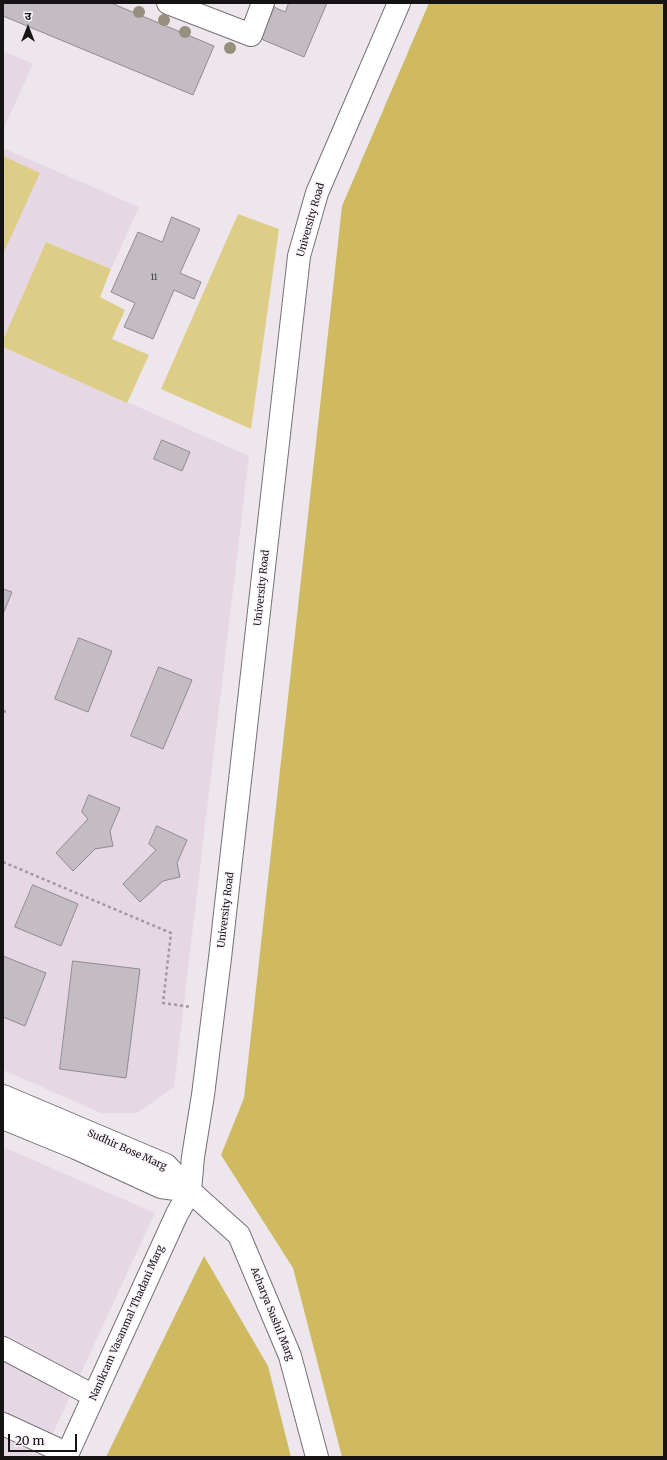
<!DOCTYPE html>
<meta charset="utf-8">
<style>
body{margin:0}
#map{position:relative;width:667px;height:1460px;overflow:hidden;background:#ede6ec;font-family:Merriweather,"Noto Sans Devanagari",serif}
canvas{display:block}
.frame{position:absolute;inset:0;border:4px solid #161315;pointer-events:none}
.north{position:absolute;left:8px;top:8px;width:40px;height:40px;-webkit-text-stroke:3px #faf3fa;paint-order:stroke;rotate:0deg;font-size:11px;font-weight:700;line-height:16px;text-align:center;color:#161315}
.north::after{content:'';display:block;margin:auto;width:14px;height:18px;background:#161315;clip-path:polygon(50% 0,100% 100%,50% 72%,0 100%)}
.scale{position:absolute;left:8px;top:1434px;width:69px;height:18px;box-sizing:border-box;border:2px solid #161315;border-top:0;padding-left:5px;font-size:12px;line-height:14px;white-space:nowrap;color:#161315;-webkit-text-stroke:3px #faf3fa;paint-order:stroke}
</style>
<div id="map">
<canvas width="667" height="1460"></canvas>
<div class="frame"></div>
<div class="north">उ</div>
<div class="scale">20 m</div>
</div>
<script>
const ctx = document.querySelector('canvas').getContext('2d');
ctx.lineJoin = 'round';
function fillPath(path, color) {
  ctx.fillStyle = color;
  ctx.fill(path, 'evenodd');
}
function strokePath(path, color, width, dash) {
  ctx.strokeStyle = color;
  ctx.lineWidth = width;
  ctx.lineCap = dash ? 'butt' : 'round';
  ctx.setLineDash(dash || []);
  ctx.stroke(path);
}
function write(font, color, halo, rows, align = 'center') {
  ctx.font = font + ' Merriweather,serif';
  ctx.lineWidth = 3;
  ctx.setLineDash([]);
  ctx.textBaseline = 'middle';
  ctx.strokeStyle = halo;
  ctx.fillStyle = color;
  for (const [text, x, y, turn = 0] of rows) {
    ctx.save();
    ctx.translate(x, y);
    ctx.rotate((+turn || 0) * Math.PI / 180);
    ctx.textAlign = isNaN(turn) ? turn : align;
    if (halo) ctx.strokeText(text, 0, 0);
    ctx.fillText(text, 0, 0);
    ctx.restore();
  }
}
const built = new Path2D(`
 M 3,51 L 33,64 L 3,130 Z
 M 3,148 L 139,207 L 111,269 L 46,242 L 3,340 Z
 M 3,347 L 249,456 L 174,1087 L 137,1113 L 101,1113 L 3,1070 Z
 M 3,1147 L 155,1213 L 42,1457 L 3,1457 Z`);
const green = new Path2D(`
 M 3,156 L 40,173 L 3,254 Z
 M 238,214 L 279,229 L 251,429 L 161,389 Z
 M 46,242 L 111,269 L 100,297 L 125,310 L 112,339 L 149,355 L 127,403 L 3,347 L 3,340 Z`);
const forest = new Path2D(`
 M 429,3 L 664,3 L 664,1457 L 342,1457 L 293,1268 L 221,1155 L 244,1098 L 342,206 Z
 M 204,1256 L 268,1366 L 291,1457 L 106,1457 Z`);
const building = new Path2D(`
 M 3,3 L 111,3 L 214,46 L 193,95 L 3,16 Z
 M 289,3 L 327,3 L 304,57 L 261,39 L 274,7 L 285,12 Z
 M 172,217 L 200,229 L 180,273 L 201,282 L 194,299 L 174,290 L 153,339 L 124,327 L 135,303 L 111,292 L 138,232 L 162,242 Z
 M 162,440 L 190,452 L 182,471 L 154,459 Z
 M 3,589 L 12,592 L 3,614 Z
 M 79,638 L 112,651 L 88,712 L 55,699 Z
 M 159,667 L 192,680 L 163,749 L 131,736 Z
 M 89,795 L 120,808 L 110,831 L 113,846 L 95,849 L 73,871 L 56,853 L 88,819 L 82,812 Z
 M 157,826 L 187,840 L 177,863 L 180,877 L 163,881 L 140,902 L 123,884 L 156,850 L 149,844 Z
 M 33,885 L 78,904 L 61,946 L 15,927 Z
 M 3,956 L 46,973 L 25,1026 L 3,1017 Z
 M 73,961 L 140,969 L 126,1078 L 60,1069 Z`);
const path = new Path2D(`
 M 3,711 L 7,712
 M 3,862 L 171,933 L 163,1003 L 191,1007`);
const minor = new Path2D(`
 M 168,3 L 251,35 L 263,3
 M 3,1096 L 166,1165 L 190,1191 L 239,1235 L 290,1356 L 317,1457
 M 3,1118 L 76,1148 L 161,1187 L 190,1191
 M 3,1348 L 94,1396
 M 3,1424 L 68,1454
 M 66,1457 L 177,1214 L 190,1191 L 193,1157 L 203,1095 L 220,958 L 299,256 L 317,193 L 399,3`);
const trees = [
 [139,12],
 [164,20],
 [185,32],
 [230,48]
];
const numberNames = [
 ["11",154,278]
];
const streetNames = [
 ["University Road",311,220,-74],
 ["University Road",262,588,-84],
 ["University Road",226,910,-83],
 ["Sudhir Bose Marg",127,1150,24],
 ["Acharya Sushil Marg",272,1314,68],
 ["Nanikram Vasanmal Thadani Marg",127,1323,-66]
];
fillPath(built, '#e5d8e4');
fillPath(green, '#decd86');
fillPath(forest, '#cfba62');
fillPath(building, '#c3bcc2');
strokePath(building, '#918b91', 1);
strokePath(minor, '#777076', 24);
strokePath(path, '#9f9a9e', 2.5, [3, 3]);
strokePath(minor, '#fff', 22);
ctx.fillStyle = '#978f7d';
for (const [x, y] of trees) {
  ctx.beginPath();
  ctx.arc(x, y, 6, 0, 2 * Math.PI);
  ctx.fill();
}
write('8px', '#413d40', null, numberNames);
write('10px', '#161315', '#faf3fa', streetNames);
</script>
